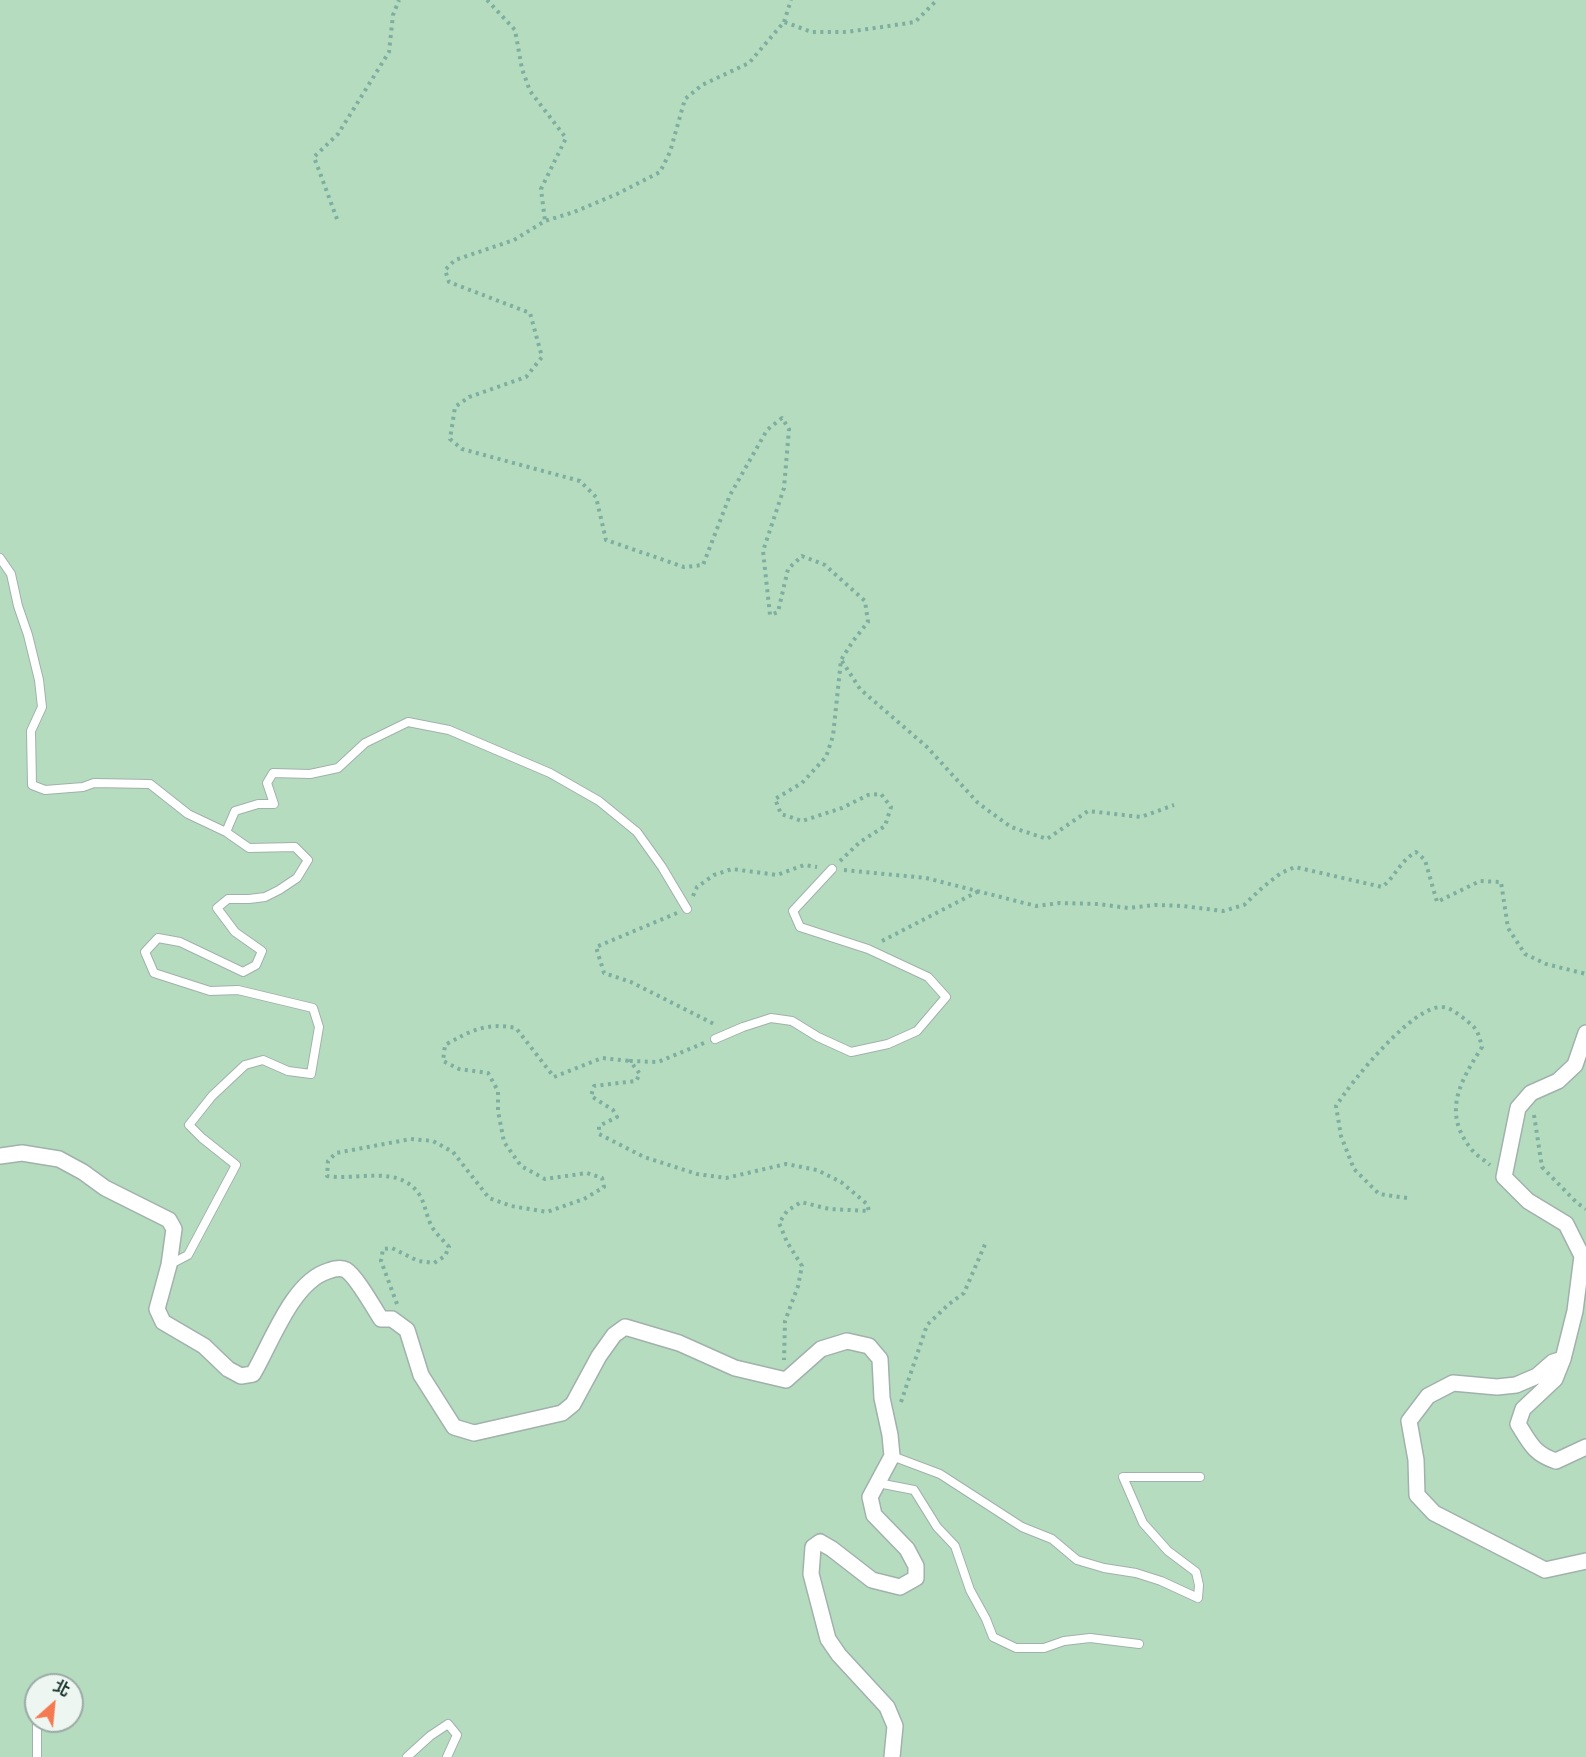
<!DOCTYPE html>
<meta charset="utf-8">
<style>
body{margin:0}
#map{position:relative;width:1586px;height:1757px;overflow:hidden;background:#deeae4;font-family:Jost,"Noto Sans TC",sans-serif}
canvas{display:block}
.north{position:absolute;left:24px;top:1673px;width:60px;height:60px;box-sizing:border-box;background:#eef6f2;border:2px solid #9baaa5;border-radius:50%;rotate:27deg;font-size:16px;font-weight:700;line-height:24px;text-align:center;color:#1f3932}
.north::after{content:'';display:block;margin:auto;width:21px;height:27px;background:#f47a51;clip-path:polygon(50% 0,100% 100%,50% 72%,0 100%)}
</style>
<div id="map">
<canvas width="1586" height="1757"></canvas>
<div class="north">北</div>
</div>
<script>
const ctx = document.querySelector('canvas').getContext('2d');
ctx.lineJoin = 'round';
function fillPath(path, color) {
  ctx.fillStyle = color;
  ctx.fill(path, 'evenodd');
}
function strokePath(path, color, width, dash) {
  ctx.strokeStyle = color;
  ctx.lineWidth = width;
  ctx.lineCap = dash ? 'butt' : 'round';
  ctx.setLineDash(dash || []);
  ctx.stroke(path);
}
const green = new Path2D(`
 M 0,0 L 1586,0 L 1586,1757 L 0,1757 ZM 36,1685 L 72,1685 L 72,1721 L 36,1721 Z`);
const path = new Path2D(`
 M 487,0 L 515,30 L 522,69 L 530,91 L 566,138 L 541,189 L 545,221
 M 784,22 L 791,0
 M 337,219 L 314,157 L 338,134 L 389,52 L 393,15 L 399,0
 M 842,661 L 860,689 L 927,747 L 978,803 L 1011,827 L 1047,839 L 1088,811 L 1141,817 L 1174,805
 M 840,861 L 860,842 L 885,826 L 891,807 L 881,794 L 868,795 L 842,808 L 802,821 L 781,814 L 775,799 L 802,783 L 826,757 L 833,736 L 841,660 L 853,641 L 868,622 L 865,601 L 825,565 L 802,556 L 788,569 L 778,612 L 770,615 L 763,551 L 784,488 L 789,429 L 782,418 L 767,430 L 730,495 L 703,565 L 684,567 L 606,540 L 596,497 L 580,481 L 462,449 L 450,439 L 455,407 L 469,397 L 526,377 L 542,357 L 530,313 L 449,282 L 445,270 L 455,260 L 514,240 L 545,221 L 574,212 L 617,194 L 660,172 L 670,152 L 685,99 L 702,85 L 749,63 L 784,22 L 812,32 L 846,32 L 882,27 L 915,22 L 937,0
 M 844,870 L 926,878 L 1036,906 L 1060,903 L 1098,904 L 1128,908 L 1155,905 L 1183,906 L 1223,911 L 1244,905 L 1263,887 L 1281,873 L 1295,867 L 1382,887 C 1396,876 1400,861 1416,852 L 1425,860 L 1437,902 L 1480,881 L 1501,882 L 1508,928 L 1525,954 L 1546,964 L 1586,974
 M 693,896 L 697,887 L 714,875 L 732,869 L 777,875 L 804,865 L 817,867
 M 677,913 L 596,947 L 604,973 L 631,982 L 716,1025
 M 882,941 L 979,891
 M 704,1043 L 658,1062 L 630,1061 L 640,1074 L 636,1081 L 594,1086 L 591,1096 L 613,1110 L 617,1117 L 599,1126 L 599,1134 L 644,1157 L 697,1174 L 726,1178 L 786,1164 L 817,1170 L 841,1182 L 867,1204 L 869,1211 L 829,1209 L 801,1202 L 787,1211 L 779,1223 L 787,1242 L 802,1266 L 798,1286 L 785,1321 L 784,1360
 M 1534,1115 L 1542,1167 L 1577,1203 L 1586,1209
 M 1407,1198 L 1379,1194 L 1354,1169 L 1341,1136 L 1336,1106 C 1352,1081 1412,1006 1442,1007 C 1450,1007 1456,1013 1462,1017 C 1477,1029 1477,1028 1482,1047 C 1462,1079 1442,1110 1469,1146 C 1474,1154 1483,1159 1490,1165
 M 397,1304 L 381,1261 L 383,1249 L 392,1248 L 418,1261 L 434,1263 L 445,1256 L 449,1247 C 443,1240 435,1233 431,1225 C 426,1215 425,1203 419,1194 C 398,1164 357,1181 327,1176 L 328,1161 L 336,1153 L 411,1139 L 433,1141 L 453,1152 L 489,1198 L 511,1206 L 547,1212 L 584,1199 L 604,1187 L 602,1178 L 587,1173 L 545,1179 L 521,1166 L 504,1142 L 498,1111 L 498,1091 L 488,1073 L 459,1069 L 443,1061 L 445,1045 C 470,1031 486,1022 516,1028 L 554,1077 L 602,1058 L 630,1061
 M 901,1402 L 927,1325 L 949,1304 L 964,1293 L 986,1242`);
const lane = new Path2D(`
 M 0,558 L 11,574 L 18,606 L 28,635 L 39,680 L 42,707 L 31,731 L 32,785 L 45,790 L 83,787 L 94,783 L 150,784 L 188,814 L 226,832 L 249,848 L 295,847 L 308,860 L 297,878 L 279,890 L 265,897 L 249,899 L 228,899 L 217,908 L 235,932 L 262,951 L 256,965 L 243,972 L 180,942 L 158,938 L 145,952 L 154,973 L 210,991 L 238,990 L 313,1008 L 319,1027 L 311,1074 L 288,1071 L 263,1060 L 245,1065 L 212,1096 L 189,1125 L 202,1138 L 236,1165 L 188,1255 L 169,1265
 M 226,832 L 235,811 L 258,804 L 274,804 L 267,783 L 273,773 L 310,774 L 338,768 L 365,743 L 408,722 L 449,730 L 550,773 L 599,801 L 637,832 L 662,867 L 687,909
 M 715,1039 L 743,1027 L 771,1018 L 792,1021 L 818,1037 L 851,1052 L 888,1044 L 917,1031 L 946,997 L 928,977 L 868,949 L 800,927 L 793,911 L 832,869
 M 892,1456 L 940,1474 L 1022,1527 L 1052,1539 L 1077,1560 L 1104,1568 L 1136,1573 L 1161,1581 L 1198,1598 L 1199,1585 L 1196,1572 L 1168,1551 L 1143,1523 L 1123,1477 L 1200,1477
 M 878,1483 L 914,1490 L 937,1527 L 955,1546 L 970,1590 L 986,1619 L 993,1637 L 1016,1648 L 1044,1648 L 1064,1641 L 1090,1638 L 1139,1644
 M 37,1721 L 37,1757
 M 407,1757 L 430,1736 L 448,1724 L 457,1735 L 447,1757`);
const street = new Path2D(`
 M 1586,1033 L 1575,1065 L 1558,1081 L 1531,1093 L 1518,1108 L 1504,1177 L 1528,1201 L 1566,1224 L 1582,1256 L 1575,1311 L 1563,1359 L 1553,1362 L 1537,1376 L 1516,1385 L 1497,1387 L 1453,1383 L 1428,1396 L 1409,1421 L 1416,1460 L 1417,1495 L 1434,1513 L 1545,1570 L 1586,1561
 M 0,1156 L 22,1153 L 59,1159 L 83,1172 L 105,1188 L 169,1220 L 174,1229 L 169,1265 L 157,1309 L 163,1322 L 204,1346 L 228,1369 L 241,1376 L 253,1374 C 271,1344 292,1282 328,1271 C 333,1269 340,1267 346,1270 C 356,1276 374,1308 381,1319 L 392,1319 L 407,1330 L 421,1375 L 454,1427 L 474,1433 L 562,1413 L 573,1404 L 599,1356 L 614,1335 L 625,1327 L 679,1343 L 735,1368 L 786,1380 L 821,1349 L 847,1341 L 869,1346 L 880,1359 L 882,1398 L 890,1435 L 892,1456 L 870,1497 L 874,1515 L 907,1549 L 916,1566 L 916,1578 L 900,1587 L 872,1580 L 832,1549 L 820,1542 L 813,1547 L 811,1574 L 828,1639 L 839,1655 L 887,1707 L 895,1726 L 892,1757
 M 1563,1359 L 1555,1379 L 1523,1409 L 1518,1424 C 1530,1443 1534,1454 1556,1461 L 1586,1447`);
fillPath(green, '#b6dcc0');
strokePath(lane, '#a1b1ab', 10);
strokePath(street, '#a1b1ab', 18);
strokePath(path, '#7dae9f', 4, [3, 4.5]);
strokePath(lane, '#fff', 8);
strokePath(street, '#fff', 15);
</script>
